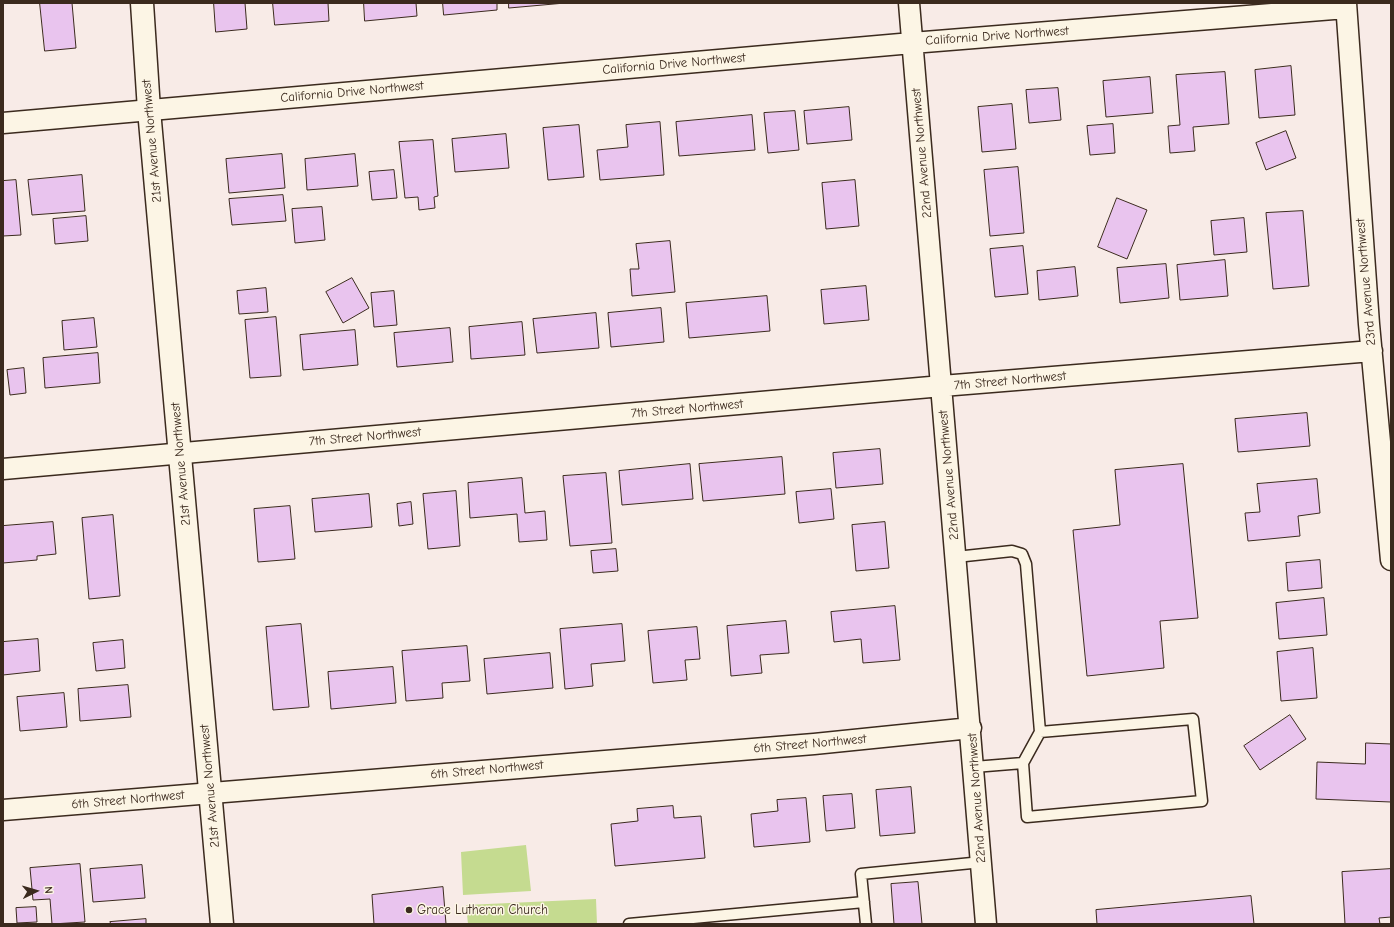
<!DOCTYPE html>
<style>
body{margin:0}
#map{position:relative;width:1394px;height:927px;overflow:hidden;background:#f8ebe7;font-family:"Comic Neue",sans-serif}
canvas{display:block}
.frame{position:absolute;inset:0;border:4px solid #3b2a1e;pointer-events:none}
.north{position:absolute;left:16px;top:871px;width:40px;height:40px;-webkit-text-stroke:3px #fcf5e5;paint-order:stroke;rotate:85deg;font-size:11px;font-weight:700;line-height:16px;text-align:center;color:#3b2a1e}
.north::after{content:'';display:block;margin:auto;width:14px;height:18px;background:#3b2a1e;clip-path:polygon(50% 0,100% 100%,50% 72%,0 100%)}
</style>
<div id="map">
<canvas width="1394" height="927"></canvas>
<div class="frame"></div>
<div class="north">N</div>
</div>
<script>
const ctx = document.querySelector('canvas').getContext('2d');
ctx.lineJoin = 'round';
function fillPath(path, color) {
  ctx.fillStyle = color;
  ctx.fill(path, 'evenodd');
}
function strokePath(path, color, width, dash) {
  ctx.strokeStyle = color;
  ctx.lineWidth = width;
  ctx.lineCap = dash ? 'butt' : 'round';
  ctx.setLineDash(dash || []);
  ctx.stroke(path);
}
function write(font, color, halo, rows, align = 'center') {
  ctx.font = font + ' "Comic Neue",sans-serif';
  ctx.lineWidth = 3;
  ctx.setLineDash([]);
  ctx.textBaseline = 'middle';
  ctx.strokeStyle = halo;
  ctx.fillStyle = color;
  for (const [text, x, y, turn = 0] of rows) {
    ctx.save();
    ctx.translate(x, y);
    ctx.rotate((+turn || 0) * Math.PI / 180);
    ctx.textAlign = isNaN(turn) ? turn : align;
    if (halo) ctx.strokeText(text, 0, 0);
    ctx.fillText(text, 0, 0);
    ctx.restore();
  }
}
const green = new Path2D(`
 M 526,845 L 531,891 L 463,895 L 461,852 Z
 M 596,899 L 597,924 L 468,924 L 466,905 Z`);
const building = new Path2D(`
 M 40,3 L 72,3 L 76,48 L 45,51 Z
 M 214,3 L 245,3 L 247,29 L 216,32 Z
 M 273,3 L 328,3 L 329,21 L 275,25 Z
 M 364,3 L 416,3 L 417,16 L 365,21 Z
 M 443,3 L 497,3 L 497,10 L 444,15 Z
 M 509,3 L 565,3 L 509,8 Z
 M 1291,66 L 1295,115 L 1259,118 L 1255,70 Z
 M 1225,72 L 1229,124 L 1193,127 L 1195,151 L 1170,153 L 1168,126 L 1180,125 L 1176,75 Z
 M 1150,77 L 1153,113 L 1106,117 L 1103,81 Z
 M 1058,88 L 1061,120 L 1029,123 L 1026,90 Z
 M 1012,104 L 1016,149 L 982,152 L 978,107 Z
 M 849,107 L 852,140 L 807,144 L 804,111 Z
 M 795,111 L 799,150 L 768,153 L 764,113 Z
 M 752,115 L 755,150 L 679,156 L 676,122 Z
 M 660,122 L 664,175 L 600,180 L 597,150 L 628,147 L 626,125 Z
 M 1113,124 L 1115,153 L 1090,155 L 1087,126 Z
 M 579,125 L 584,177 L 548,180 L 543,128 Z
 M 1286,131 L 1296,158 L 1266,170 L 1256,143 Z
 M 506,134 L 509,168 L 455,172 L 452,139 Z
 M 433,140 L 438,196 L 434,197 L 435,208 L 419,210 L 418,197 L 405,198 L 399,142 Z
 M 282,154 L 285,188 L 229,193 L 226,159 Z
 M 355,154 L 358,186 L 307,190 L 305,159 Z
 M 1018,167 L 1024,233 L 990,236 L 984,170 Z
 M 394,170 L 397,198 L 372,200 L 369,172 Z
 M 82,175 L 85,211 L 32,215 L 28,180 Z
 M 16,180 L 21,235 L 3,236 L 3,181 Z
 M 855,180 L 859,226 L 826,229 L 822,183 Z
 M 283,195 L 286,221 L 232,225 L 229,199 Z
 M 1117,198 L 1147,210 L 1127,259 L 1098,247 Z
 M 322,207 L 325,240 L 295,243 L 292,209 Z
 M 1303,211 L 1309,286 L 1273,289 L 1266,213 Z
 M 86,216 L 88,241 L 55,244 L 53,219 Z
 M 1244,218 L 1247,252 L 1214,255 L 1211,221 Z
 M 670,241 L 675,292 L 632,296 L 630,269 L 639,269 L 636,244 Z
 M 1023,246 L 1028,294 L 995,297 L 990,249 Z
 M 1225,260 L 1228,296 L 1180,300 L 1177,265 Z
 M 1166,264 L 1169,298 L 1120,303 L 1117,268 Z
 M 1075,267 L 1078,296 L 1039,300 L 1037,271 Z
 M 352,278 L 369,308 L 343,323 L 326,292 Z
 M 866,286 L 869,320 L 824,324 L 821,290 Z
 M 266,288 L 268,312 L 239,314 L 237,291 Z
 M 394,291 L 397,325 L 374,327 L 371,293 Z
 M 767,296 L 770,331 L 689,338 L 686,303 Z
 M 661,308 L 664,342 L 611,347 L 608,313 Z
 M 596,313 L 599,348 L 537,353 L 533,319 Z
 M 276,317 L 281,376 L 250,378 L 245,320 Z
 M 94,318 L 97,347 L 64,350 L 62,321 Z
 M 522,322 L 525,355 L 471,359 L 469,327 Z
 M 450,328 L 453,362 L 397,367 L 394,333 Z
 M 355,330 L 358,365 L 303,370 L 300,335 Z
 M 98,353 L 100,383 L 45,388 L 43,358 Z
 M 24,368 L 26,393 L 10,395 L 7,370 Z
 M 1307,413 L 1310,446 L 1238,452 L 1235,419 Z
 M 880,449 L 883,484 L 836,488 L 833,453 Z
 M 782,457 L 785,494 L 703,501 L 699,464 Z
 M 690,464 L 693,499 L 622,505 L 619,471 Z
 M 1183,464 L 1198,618 L 1160,621 L 1164,668 L 1087,676 L 1073,530 L 1120,525 L 1115,470 Z
 M 606,473 L 612,543 L 570,546 L 563,476 Z
 M 522,478 L 525,513 L 545,511 L 547,540 L 519,542 L 517,514 L 470,518 L 468,483 Z
 M 1317,479 L 1320,513 L 1298,516 L 1300,536 L 1248,541 L 1245,513 L 1260,512 L 1257,484 Z
 M 831,489 L 834,519 L 799,523 L 796,492 Z
 M 456,491 L 460,546 L 428,549 L 423,494 Z
 M 369,494 L 372,527 L 315,532 L 312,499 Z
 M 411,502 L 413,524 L 399,526 L 397,504 Z
 M 290,506 L 295,559 L 258,562 L 254,509 Z
 M 113,515 L 120,596 L 89,599 L 82,518 Z
 M 53,522 L 56,554 L 37,556 L 37,560 L 3,563 L 3,526 Z
 M 885,522 L 889,568 L 856,571 L 852,525 Z
 M 616,549 L 618,571 L 593,573 L 591,551 Z
 M 1320,560 L 1322,588 L 1288,591 L 1286,563 Z
 M 1324,598 L 1327,635 L 1279,639 L 1276,603 Z
 M 895,606 L 900,660 L 863,663 L 861,639 L 834,642 L 831,612 Z
 M 786,621 L 789,653 L 760,655 L 762,673 L 731,676 L 727,626 Z
 M 301,624 L 309,707 L 273,710 L 266,627 Z
 M 622,624 L 625,661 L 591,664 L 593,686 L 565,689 L 560,629 Z
 M 697,627 L 700,659 L 685,660 L 687,680 L 653,683 L 648,631 Z
 M 38,639 L 40,671 L 3,675 L 3,642 Z
 M 123,640 L 125,668 L 96,671 L 93,643 Z
 M 467,646 L 470,681 L 442,683 L 443,698 L 406,701 L 402,651 Z
 M 1313,648 L 1317,698 L 1281,701 L 1277,652 Z
 M 550,653 L 553,688 L 487,694 L 484,659 Z
 M 393,667 L 396,703 L 331,709 L 328,672 Z
 M 128,685 L 131,717 L 80,721 L 78,689 Z
 M 64,693 L 67,727 L 20,731 L 17,697 Z
 M 1290,715 L 1306,739 L 1260,770 L 1244,746 Z
 M 1366,743 L 1391,744 L 1391,802 L 1316,799 L 1317,762 L 1365,764 Z
 M 911,787 L 915,833 L 880,836 L 876,790 Z
 M 852,794 L 855,828 L 826,831 L 823,796 Z
 M 806,798 L 810,842 L 754,847 L 751,814 L 778,811 L 777,800 Z
 M 673,806 L 674,818 L 701,816 L 705,858 L 615,866 L 611,824 L 638,821 L 637,809 Z
 M 80,864 L 85,922 L 52,924 L 50,899 L 33,900 L 30,868 Z
 M 142,865 L 145,898 L 93,902 L 90,869 Z
 M 1391,869 L 1391,917 L 1379,918 L 1380,924 L 1345,924 L 1342,872 Z
 M 918,882 L 922,924 L 894,924 L 891,884 Z
 M 443,887 L 446,924 L 374,924 L 372,895 Z
 M 1251,896 L 1254,924 L 1097,924 L 1096,910 Z
 M 36,907 L 37,922 L 17,923 L 16,908 Z
 M 146,919 L 146,924 L 111,924 L 110,922 Z`);
const service = new Path2D(`
 M 956,557 L 1012,551 L 1022,554 L 1026,564 L 1040,732 L 1023,763 L 1027,817 L 1202,801 L 1193,719 L 1040,732
 M 974,767 L 1023,763
 M 629,924 L 864,902
 M 866,924 L 861,874 L 982,862`);
const minor = new Path2D(`
 M 909,3 L 986,924
 M 1346,3 L 1369,324 L 1391,560
 M 3,123 L 912,43 L 1346,8
 M 3,469 L 942,386 L 1372,351
 M 3,810 L 814,744 L 971,728`);
const tertiary = new Path2D(`
 M 142,3 L 149,110 L 222,924`);
const markers = [
 [409,910,4,"#3b2a1e"]
];
const streetNames = [
 ["California Drive Northwest",997,36,-4],
 ["California Drive Northwest",674,64,-5],
 ["California Drive Northwest",352,92,-5],
 ["21st Avenue Northwest",152,141,-95],
 ["22nd Avenue Northwest",922,153,-95],
 ["23rd Avenue Northwest",1366,282,-95],
 ["7th Street Northwest",1010,381,-5],
 ["7th Street Northwest",687,409,-5],
 ["7th Street Northwest",365,437,-5],
 ["21st Avenue Northwest",181,464,-95],
 ["22nd Avenue Northwest",949,475,-95],
 ["6th Street Northwest",810,744,-5],
 ["6th Street Northwest",487,770,-5],
 ["21st Avenue Northwest",210,786,-95],
 ["22nd Avenue Northwest",977,798,-94],
 ["6th Street Northwest",128,800,-5]
];
const poiNames = [
 ["Grace Lutheran Church",417,910]
];
fillPath(green, '#c5db90');
fillPath(building, '#e9c4ee');
strokePath(building, '#3b2a1e', 1);
strokePath(service, '#3b2a1e', 13);
strokePath(minor, '#3b2a1e', 23);
strokePath(tertiary, '#3b2a1e', 25);
strokePath(service, '#fcf5e5', 10);
strokePath(minor, '#fcf5e5', 20);
strokePath(tertiary, '#fcf5e5', 22);
for (const [x, y, r, color] of markers) {
  const dot = new Path2D();
  dot.arc(x, y, r, 0, 2 * Math.PI);
  ctx.fillStyle = color;
  ctx.fill(dot);
  strokePath(dot, '#fcf5e5', 1.5);
}
write('13px', '#3b2a1e', '#fcf5e5', streetNames);
write('13px', '#3b2a1e', '#fcf5e5', poiNames, 'left');
</script>
